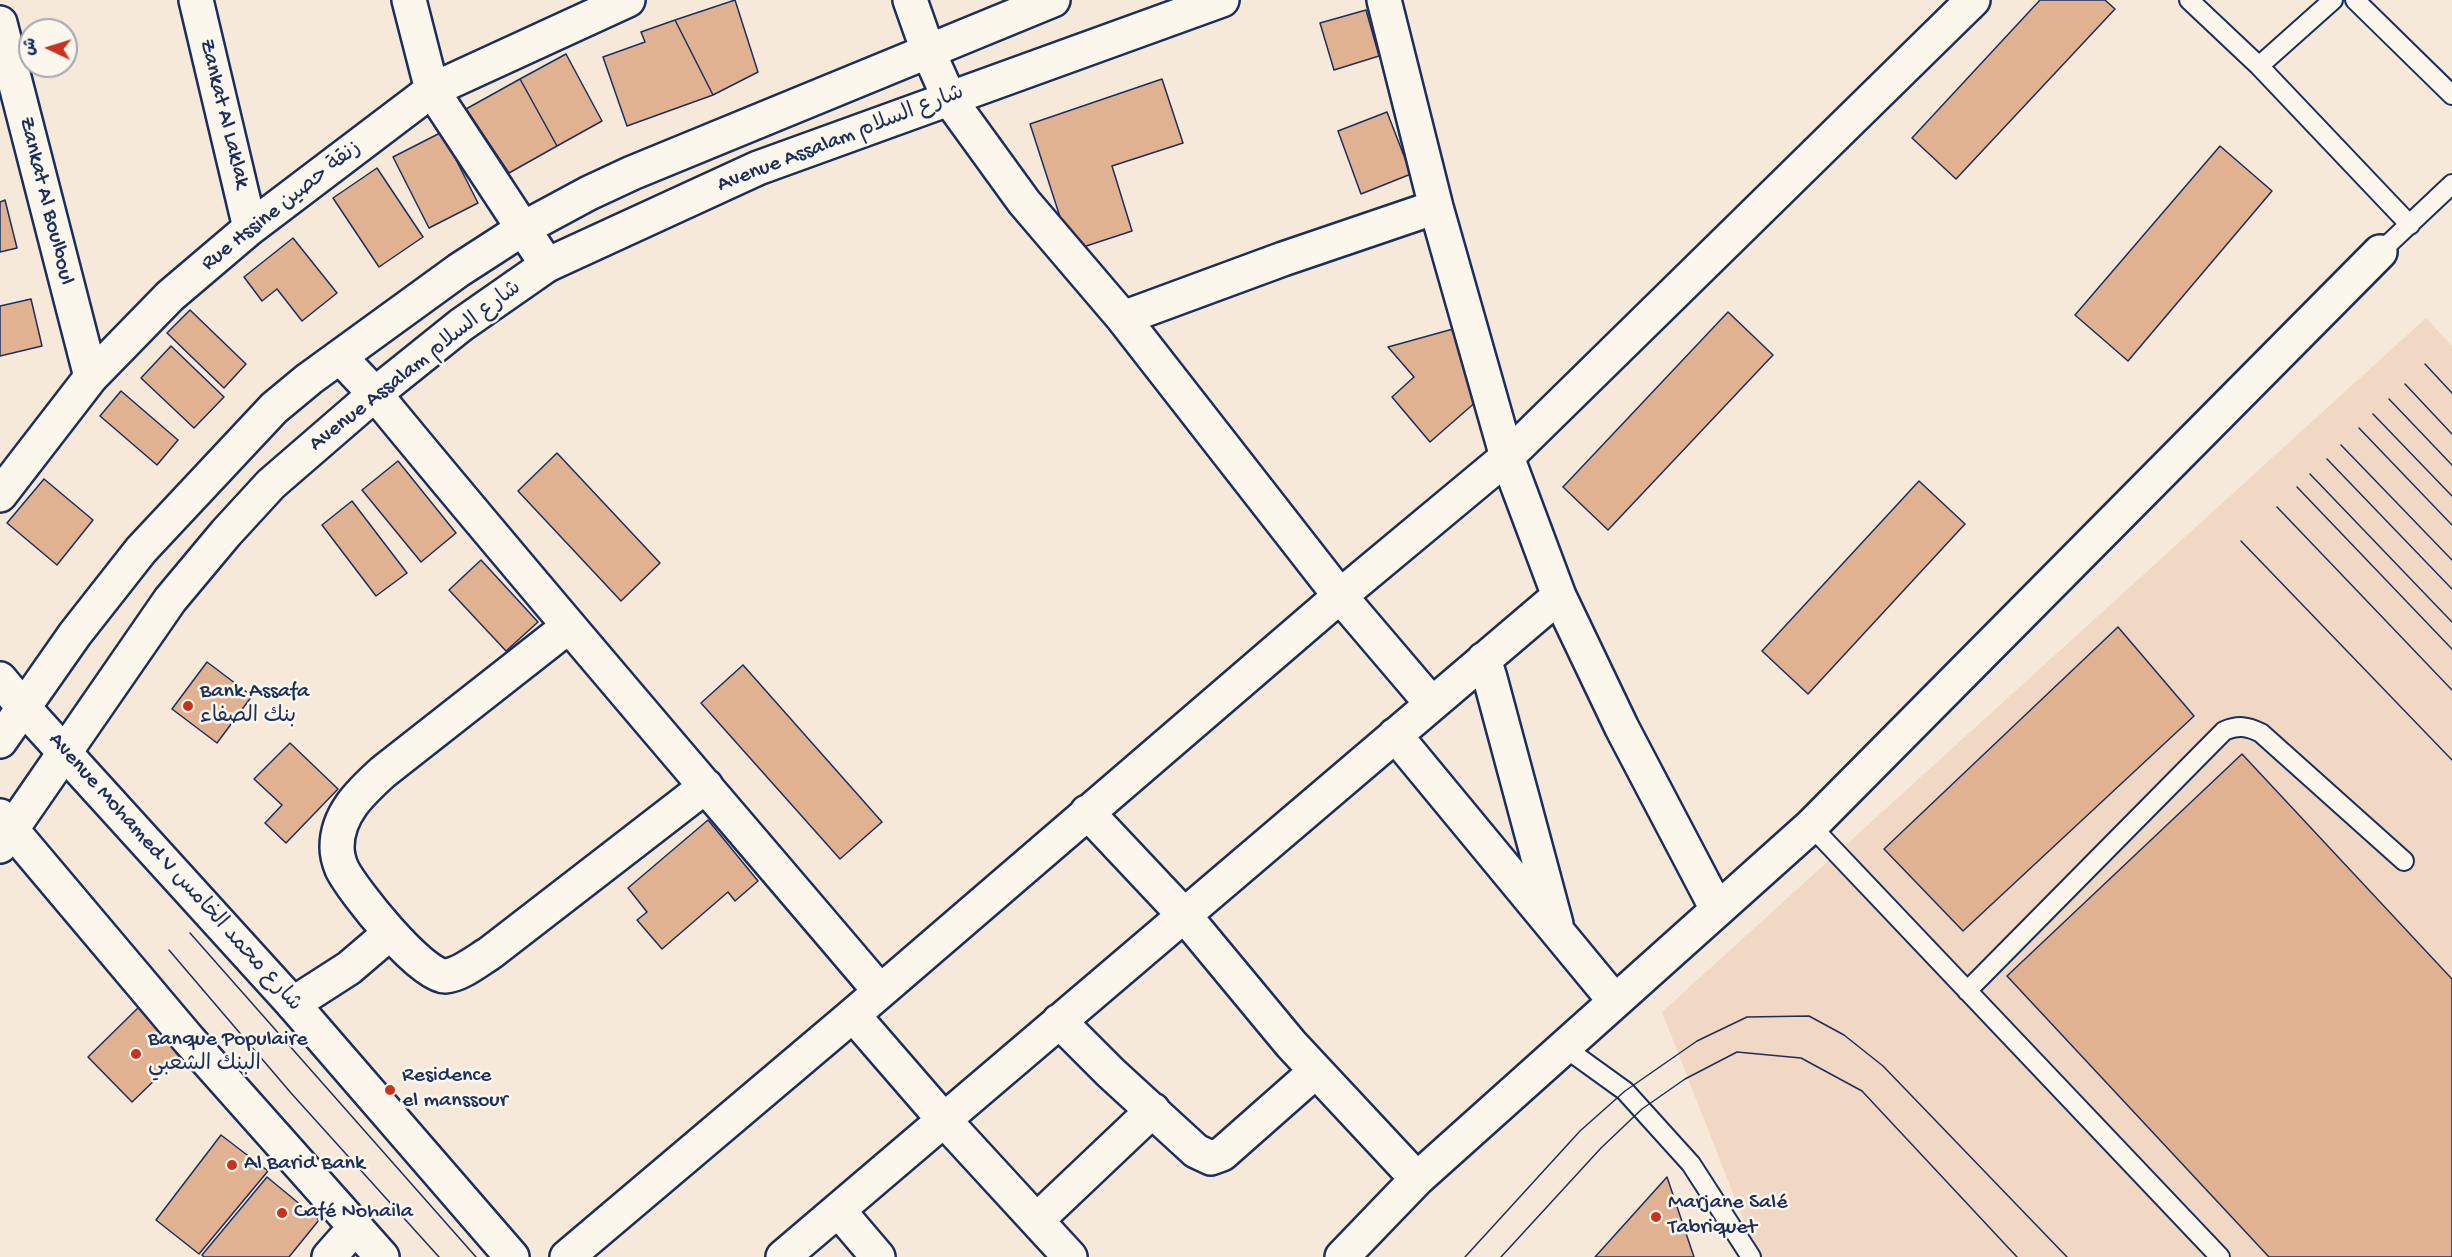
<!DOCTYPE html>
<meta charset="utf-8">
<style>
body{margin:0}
#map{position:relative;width:2452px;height:1257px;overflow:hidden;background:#f6e9da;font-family:"Gochi Hand","Playpen Sans Arabic",sans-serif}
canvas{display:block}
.north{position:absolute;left:18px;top:18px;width:60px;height:60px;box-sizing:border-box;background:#fbf7ec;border:2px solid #a1a7b3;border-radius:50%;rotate:274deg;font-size:16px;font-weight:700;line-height:24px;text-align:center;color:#1b2f5e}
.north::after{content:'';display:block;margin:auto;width:21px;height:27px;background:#c8321e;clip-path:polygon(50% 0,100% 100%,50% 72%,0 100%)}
</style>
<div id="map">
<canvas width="2452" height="1257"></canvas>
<div class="north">ش</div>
</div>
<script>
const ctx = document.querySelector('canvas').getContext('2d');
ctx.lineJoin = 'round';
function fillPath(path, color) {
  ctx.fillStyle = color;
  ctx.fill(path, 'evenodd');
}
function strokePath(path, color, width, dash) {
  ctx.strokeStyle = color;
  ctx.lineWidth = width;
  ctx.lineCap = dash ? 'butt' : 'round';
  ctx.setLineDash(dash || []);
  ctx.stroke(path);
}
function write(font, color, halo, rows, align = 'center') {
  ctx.font = font + ' "Gochi Hand","Playpen Sans Arabic",sans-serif';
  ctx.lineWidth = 5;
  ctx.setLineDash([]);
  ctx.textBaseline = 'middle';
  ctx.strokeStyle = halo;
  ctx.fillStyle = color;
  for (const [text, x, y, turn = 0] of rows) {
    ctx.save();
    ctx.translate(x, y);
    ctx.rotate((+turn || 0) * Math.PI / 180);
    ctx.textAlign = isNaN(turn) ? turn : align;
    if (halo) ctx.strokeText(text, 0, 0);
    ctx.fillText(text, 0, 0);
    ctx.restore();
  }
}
const built = new Path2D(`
 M 2426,318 L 2452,346 L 2452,1257 L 1758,1257 L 1662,1012 Z`);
const building = new Path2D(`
 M 735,0 L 758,72 L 713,95 L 675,20 Z
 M 2040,0 L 2105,0 L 2115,9 L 1956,179 L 1912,138 Z
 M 1366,10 L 1379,56 L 1334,70 L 1320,23 Z
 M 675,20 L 713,95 L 627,126 L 603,57 L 645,42 L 641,32 Z
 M 566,54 L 602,121 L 557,146 L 520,79 Z
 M 520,79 L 557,146 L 509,173 L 466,109 Z
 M 1162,79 L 1183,143 L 1112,166 L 1132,231 L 1071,251 L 1030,124 Z
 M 1387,112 L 1411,174 L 1361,194 L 1338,131 Z
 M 442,132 L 478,203 L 429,228 L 393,157 Z
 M 2220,146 L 2272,191 L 2128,361 L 2075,315 Z
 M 377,168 L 423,237 L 379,267 L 333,198 Z
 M 5,200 L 17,248 L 0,252 L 0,202 Z
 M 293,238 L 337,293 L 302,321 L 277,289 L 262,301 L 244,277 Z
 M 31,299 L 42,346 L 0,356 L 0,306 Z
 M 190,310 L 246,364 L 224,388 L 167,333 Z
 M 1728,312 L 1773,355 L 1608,530 L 1563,487 Z
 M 1453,329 L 1478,400 L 1430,442 L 1392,397 L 1414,377 L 1388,347 Z
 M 171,346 L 224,397 L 194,428 L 141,378 Z
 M 121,391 L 178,440 L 157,465 L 100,416 Z
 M 557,453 L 660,563 L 621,601 L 518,491 Z
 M 398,461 L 456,533 L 421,562 L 362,490 Z
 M 44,479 L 93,520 L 57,565 L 7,523 Z
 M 1919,481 L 1965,524 L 1808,694 L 1762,651 Z
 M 352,501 L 407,573 L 376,596 L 322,525 Z
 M 481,560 L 538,622 L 506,651 L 449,590 Z
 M 2118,627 L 2194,716 L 1963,931 L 1884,849 Z
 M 207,662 L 252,696 L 217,743 L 172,709 Z
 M 743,665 L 882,822 L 840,859 L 701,703 Z
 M 290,743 L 338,789 L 286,843 L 265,823 L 282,805 L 254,779 Z
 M 2242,754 L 2452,979 L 2452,1257 L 2269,1257 L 2007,976 Z
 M 708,820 L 758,881 L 735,901 L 728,892 L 662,949 L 637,920 L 647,912 L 628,888 Z
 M 141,1005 L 185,1051 L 132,1102 L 88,1057 Z
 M 221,1135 L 268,1171 L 199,1254 L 156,1220 Z
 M 267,1177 L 319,1220 L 289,1257 L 204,1257 L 202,1255 Z
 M 1667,1177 L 1694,1257 L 1595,1257 Z`);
const lane = new Path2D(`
 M 2189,0 L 2259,66
 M 2333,0 L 2259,66 L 2410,225
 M 2355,0 L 2452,95
 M 2380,252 L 2452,184
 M 1811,826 L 2220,1257
 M 1967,991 L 2224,731 C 2238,725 2247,726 2261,733 L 2404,861
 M 1564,1047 L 1625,1091 L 1691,1164 L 1751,1257`);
const street = new Path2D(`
 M 196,0 L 250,228
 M 409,0 L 432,90 L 547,265
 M 910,0 L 928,51 L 950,100 L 1024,202 L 1123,318 L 1340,596 L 1432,704
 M 1384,0 L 1436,207 L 1507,457 L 1559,596 L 1622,728 L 1717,909
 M 0,23 L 91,377
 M 1123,318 L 1283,259 L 1436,207
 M 340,357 L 375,394 C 540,595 710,791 879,990
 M 0,495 L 91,377 L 170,296 L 250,228 L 432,90 L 628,0
 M 569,626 L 383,772 C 361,792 337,814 337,847 C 337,855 339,862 342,869 C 353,891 421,976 445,976 C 460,975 477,961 490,953 L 706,786
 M 1484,659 L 1490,678 L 1556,924
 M 1395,735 L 1614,1000
 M 1087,812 L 1184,915 L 1291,1044 L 1417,1179
 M 293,1004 L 349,968 L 390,933
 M 853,1015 L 944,1120 L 1070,1257
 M 1059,1021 L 1111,1073 L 1196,1151 L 1211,1158 L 1222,1154 L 1316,1071
 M 838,1210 L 878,1257
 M 1037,1220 L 1153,1110
 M 329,1257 L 344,1240 L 357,1230
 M 567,1257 L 853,1015 L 1340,596 L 1507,457 L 1973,0
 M 783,1257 L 1559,596
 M 1342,1257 L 1417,1179 L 1811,826 L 2380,252`);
const secondary = new Path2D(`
 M 0,741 L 75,634 L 141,550 L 274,408 L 309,379 L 459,270 L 524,228 L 589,193 L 632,173 L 1053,0
 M 0,846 L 170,600 L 226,533 L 271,484 L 375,394 L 461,325 L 547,265 L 758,168 L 1222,0`);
const primary = new Path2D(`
 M 0,679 L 24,708 L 293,1004 L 512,1257
 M 0,816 L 189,1040 L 382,1257`);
const tram = new Path2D(`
 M 2425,364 L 2452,393
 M 2405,384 L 2452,434
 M 2389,399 L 2452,465
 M 2373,414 L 2452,496
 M 2359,428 L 2452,525
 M 2341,445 L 2452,560
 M 2327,459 L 2452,589
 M 2310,474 L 2452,622
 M 2297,487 L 2452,649
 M 2277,507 L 2452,690
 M 2241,541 L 2452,760
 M 190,933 L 476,1257
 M 169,950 L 291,1093 L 439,1257
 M 1465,1257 L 1580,1131 L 1625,1091 L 1697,1041 L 1747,1017 L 1809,1016 L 1844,1035 L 1883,1066 L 2067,1257
 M 1501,1257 L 1601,1148 L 1642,1109 L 1685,1079 L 1737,1052 L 1801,1058 L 1862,1091 L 2017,1257`);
const markers = [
 [188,706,6,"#c8321e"],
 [136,1054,6,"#c8321e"],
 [390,1090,6,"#c8321e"],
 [232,1165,6,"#c8321e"],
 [282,1213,6,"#c8321e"],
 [1656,1217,6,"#c8321e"]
];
const streetNames = [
 ["Zankat Al Laklak",223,114,76],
 ["Avenue Assalam شارع السلام",841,140,-21],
 ["Zankat Al Boulboul",45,201,76],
 ["Rue Hssine زنقة حصين",282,207,-38],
 ["Avenue Assalam شارع السلام",416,367,-38],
 ["Avenue Mohamed V شارع محمد الخامس",174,873,48]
];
const poiNames = [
 ["Bank Assafa",200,693],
 ["بنك الصفاء",200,718],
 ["Banque Populaire",148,1041],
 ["البنك الشعبي",148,1066],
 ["Residence",402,1077],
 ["el manssour",402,1102],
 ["Al Barid Bank",244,1165],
 ["Marjane Salé",1668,1204],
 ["Tabriquet",1668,1229],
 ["Café Nohaila",294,1213]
];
fillPath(built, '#f0d8c4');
fillPath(building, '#e1b292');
strokePath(building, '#1b2f5e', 1.5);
strokePath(lane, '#1b2f5e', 22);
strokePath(street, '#1b2f5e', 38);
strokePath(secondary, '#1b2f5e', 38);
strokePath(primary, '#1b2f5e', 38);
strokePath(lane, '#fbf7ec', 18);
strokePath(street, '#fbf7ec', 33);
strokePath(secondary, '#fbf7ec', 33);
strokePath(primary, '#fbf7ec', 33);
strokePath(tram, '#1b2f5e', 1.5);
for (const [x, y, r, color] of markers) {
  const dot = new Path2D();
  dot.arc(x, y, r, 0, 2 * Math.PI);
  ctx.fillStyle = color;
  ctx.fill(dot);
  strokePath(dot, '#fbf7ec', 2);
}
write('22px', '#1b2f5e', '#fbf7ec', streetNames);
write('22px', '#1b2f5e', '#fbf7ec', poiNames, 'left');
</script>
